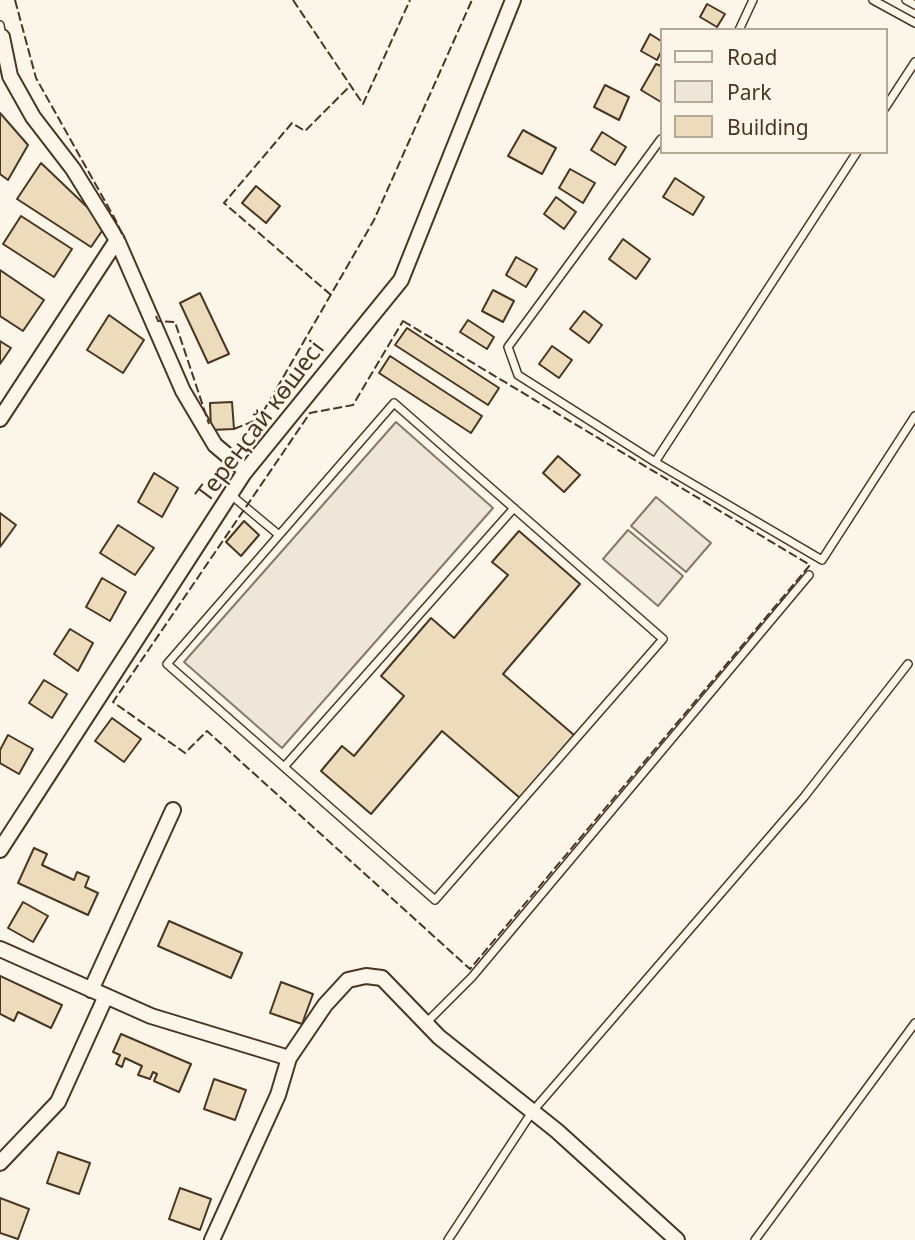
<!DOCTYPE html>
<meta charset="utf-8">
<style>
body{margin:0}
#map{position:relative;width:915px;height:1240px;overflow:hidden;background:#fbf6e9;font-family:"Noto Sans",sans-serif}
canvas{display:block}
.legend{position:absolute;left:660px;top:28px;width:228px;height:126px;box-sizing:border-box;background:#fbf6e9;border:2px solid #b4a999;margin:0;padding:9px 12px;list-style:none;font-size:21px;color:#4a3520}
.legend li{display:flex;align-items:center;gap:14px;height:35px}
.legend b{width:35px;border:2px solid #b4a999}
</style>
<div id="map">
<canvas width="915" height="1240"></canvas>
<ul class="legend">
<li><b style="height:9px;background:#fbf6e9"></b>Road</li>
<li><b style="height:19px;background:#ede6d9"></b>Park</li>
<li><b style="height:19px;background:#ecdcbc"></b>Building</li>
</ul>
</div>
<script>
const ctx = document.querySelector('canvas').getContext('2d');
ctx.lineJoin = 'round';
function fillPath(path, color) {
  ctx.fillStyle = color;
  ctx.fill(path, 'evenodd');
}
function strokePath(path, color, width, dash) {
  ctx.strokeStyle = color;
  ctx.lineWidth = width;
  ctx.lineCap = dash ? 'butt' : 'round';
  ctx.setLineDash(dash || []);
  ctx.stroke(path);
}
function write(font, color, halo, rows, align = 'center') {
  ctx.font = font + ' "Noto Sans",sans-serif';
  ctx.lineWidth = 5;
  ctx.setLineDash([]);
  ctx.textBaseline = 'middle';
  ctx.strokeStyle = halo;
  ctx.fillStyle = color;
  for (const [text, x, y, turn = 0] of rows) {
    ctx.save();
    ctx.translate(x, y);
    ctx.rotate((+turn || 0) * Math.PI / 180);
    ctx.textAlign = isNaN(turn) ? turn : align;
    if (halo) ctx.strokeText(text, 0, 0);
    ctx.fillText(text, 0, 0);
    ctx.restore();
  }
}
const green = new Path2D(`
 M 396,422 L 493,508 L 282,748 L 184,662 Z
 M 656,497 L 711,543 L 686,572 L 631,526 Z
 M 628,530 L 683,576 L 658,606 L 603,559 Z`);
const building = new Path2D(`
 M 707,4 L 725,14 L 717,27 L 700,17 Z
 M 650,34 L 661,41 L 661,52 L 657,60 L 641,51 Z
 M 656,64 L 661,66 L 661,102 L 641,90 Z
 M 605,85 L 629,97 L 619,120 L 594,107 Z
 M 0,113 L 28,145 L 8,180 L 0,174 Z
 M 523,130 L 556,148 L 542,174 L 508,156 Z
 M 602,132 L 626,147 L 615,165 L 591,150 Z
 M 41,163 L 106,225 L 91,247 L 17,199 Z
 M 570,169 L 595,183 L 583,203 L 559,188 Z
 M 675,178 L 704,197 L 693,215 L 663,197 Z
 M 256,186 L 280,206 L 266,223 L 242,203 Z
 M 556,197 L 576,212 L 564,229 L 544,214 Z
 M 21,216 L 72,249 L 54,277 L 3,244 Z
 M 623,239 L 650,259 L 636,279 L 609,259 Z
 M 516,257 L 537,269 L 526,287 L 506,275 Z
 M 0,270 L 44,300 L 23,331 L 0,316 Z
 M 493,290 L 514,301 L 503,322 L 482,311 Z
 M 200,293 L 229,354 L 208,363 L 180,303 Z
 M 584,311 L 602,325 L 589,343 L 570,329 Z
 M 109,315 L 144,340 L 123,373 L 87,350 Z
 M 468,320 L 494,337 L 487,349 L 460,332 Z
 M 407,328 L 499,388 L 488,405 L 395,345 Z
 M 0,341 L 11,348 L 0,364 Z
 M 552,346 L 572,360 L 559,378 L 539,364 Z
 M 390,356 L 482,416 L 471,433 L 379,373 Z
 M 232,402 L 234,429 L 211,430 L 210,403 Z
 M 558,456 L 580,475 L 564,492 L 543,473 Z
 M 154,473 L 178,488 L 162,517 L 138,502 Z
 M 0,513 L 16,525 L 0,547 Z
 M 244,521 L 259,535 L 241,556 L 226,542 Z
 M 118,525 L 154,548 L 135,575 L 100,553 Z
 M 519,531 L 580,584 L 503,674 L 574,735 L 520,798 L 442,731 L 371,814 L 321,771 L 342,746 L 354,756 L 404,696 L 381,676 L 431,618 L 454,638 L 508,575 L 492,562 Z
 M 102,578 L 126,592 L 110,621 L 86,607 Z
 M 70,629 L 93,643 L 78,671 L 54,654 Z
 M 44,680 L 67,694 L 52,718 L 29,703 Z
 M 112,718 L 141,739 L 124,762 L 95,741 Z
 M 8,735 L 33,749 L 19,774 L 0,763 L 0,750 Z
 M 34,848 L 47,854 L 42,865 L 74,880 L 77,872 L 89,877 L 85,887 L 98,893 L 88,915 L 18,883 Z
 M 23,902 L 48,916 L 33,942 L 8,928 Z
 M 169,921 L 242,953 L 231,978 L 158,946 Z
 M 0,976 L 62,1005 L 51,1028 L 18,1012 L 14,1021 L 0,1014 Z
 M 281,982 L 313,994 L 302,1024 L 270,1013 Z
 M 121,1034 L 191,1064 L 179,1092 L 154,1081 L 157,1074 L 153,1072 L 150,1079 L 138,1075 L 142,1066 L 125,1058 L 122,1067 L 116,1064 L 120,1055 L 113,1052 Z
 M 214,1079 L 246,1090 L 235,1120 L 204,1109 Z
 M 58,1152 L 90,1163 L 79,1194 L 47,1183 Z
 M 180,1188 L 211,1199 L 200,1230 L 169,1219 Z
 M 0,1198 L 29,1209 L 18,1239 L 0,1233 Z`);
const lane = new Path2D(`
 M 873,0 L 915,23
 M 906,0 L 915,5
 M 0,25 L 2,37
 M 739,30 L 753,0
 M 885,108 L 915,62
 M 661,139 L 508,347 L 518,375 L 655,462 L 822,560 L 915,416
 M 394,403 L 663,639 L 435,900 L 167,664 Z
 M 655,462 L 857,152
 M 231,495 L 279,535
 M 284,767 L 514,508
 M 426,1023 L 472,977 L 809,575
 M 448,1240 L 532,1112 L 804,797 L 908,664
 M 755,1240 L 915,1023`);
const street = new Path2D(`
 M 0,38 L 2,37 L 10,76 L 33,117 L 73,169 L 117,240 L 183,391 L 215,445 L 246,471
 M 0,419 L 117,240
 M 0,850 L 244,473 L 401,280 L 513,0
 M 0,949 L 151,1016 L 289,1058
 M 91,990 L 173,810
 M 0,1163 L 58,1102 L 106,996
 M 212,1240 L 278,1095 L 289,1058 L 325,1005 L 348,980 L 366,976 L 382,978 L 439,1037 L 557,1131 L 677,1240`);
const fence = new Path2D(`
 M 15,0 L 36,78 L 115,219 L 124,238
 M 293,0 L 363,104 L 410,0
 M 331,295 L 224,203 L 292,123 L 305,131 L 350,86
 M 156,316 L 158,321 L 175,322 L 209,424
 M 403,321 L 810,565 L 470,969 L 207,731 L 185,753 L 113,702 L 310,413 L 353,405 Z
 M 234,429 L 259,419 L 374,220 L 472,0`);
const streetNames = [
 ["Тереңсай көшесі",261,422,-53]
];
fillPath(green, '#ede6d9');
strokePath(green, '#887966', 2);
fillPath(building, '#ecdcbc');
strokePath(building, '#4a3520', 2);
strokePath(lane, '#4a3520', 10);
strokePath(street, '#4a3520', 18);
strokePath(lane, '#fbf6e9', 7);
strokePath(street, '#fbf6e9', 14);
strokePath(fence, '#4a3520', 2, [9, 3.5]);
write('24px', '#4a3520', '#fbf6e9', streetNames);
</script>
